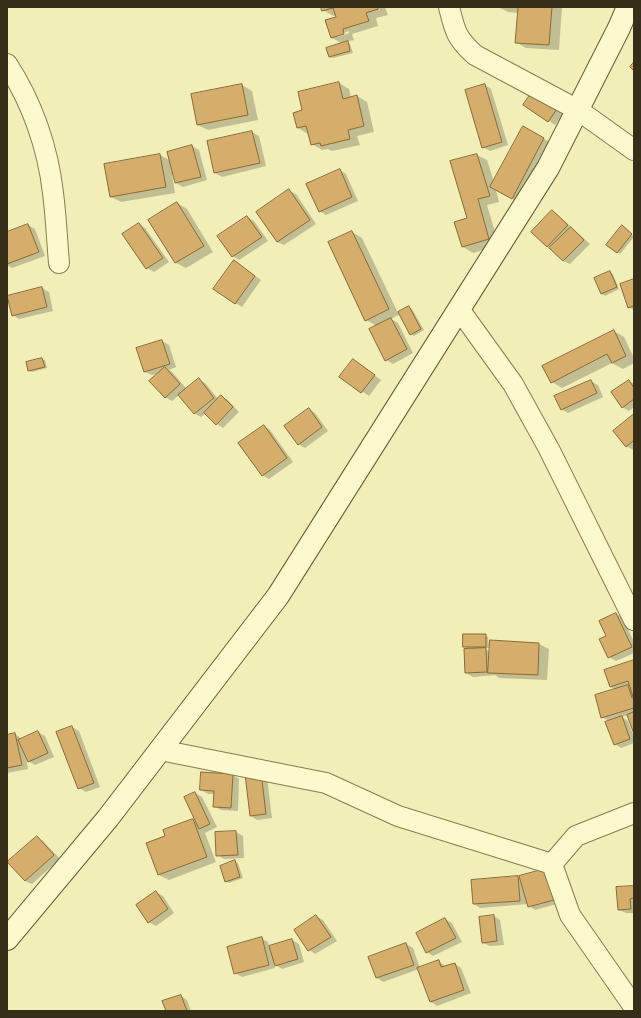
<!DOCTYPE html>
<style>
body{margin:0}
#map{position:relative;width:641px;height:1018px;overflow:hidden;background:#f2eeb8;font-family:"Libre Baskerville",serif}
canvas{display:block}
.frame{position:absolute;inset:0;border:8px solid #362e19;pointer-events:none}
</style>
<div id="map">
<canvas width="641" height="1018"></canvas>
<div class="frame"></div>
</div>
<script>
const ctx = document.querySelector('canvas').getContext('2d');
ctx.lineJoin = 'round';
function fillPath(path, color) {
  ctx.fillStyle = color;
  ctx.fill(path, 'evenodd');
}
function strokePath(path, color, width, dash) {
  ctx.strokeStyle = color;
  ctx.lineWidth = width;
  ctx.lineCap = dash ? 'butt' : 'round';
  ctx.setLineDash(dash || []);
  ctx.stroke(path);
}
const shadow = new Path2D(`
 M 322,7 L 385,7 L 388,15 L 376,18 L 378,26 L 352,34 L 354,40 L 346,42 L 350,44 L 353,53 L 333,58 L 330,57 L 343,44 L 332,38 L 337,18 L 336,15 L 333,16 L 323,10 ZM 349,31 L 349,33 L 338,37 L 338,35 Z
 M 498,7 L 562,7 L 559,50 L 526,48 L 516,42 L 518,13 L 508,12 Z
 M 339,83 L 349,89 L 351,98 L 357,96 L 367,102 L 374,132 L 357,136 L 360,145 L 332,151 L 328,149 L 322,150 L 312,144 L 308,134 L 298,128 L 304,111 Z
 M 242,85 L 252,91 L 258,120 L 208,130 L 198,125 Z
 M 485,85 L 491,89 L 508,145 L 490,151 L 483,147 Z
 M 539,97 L 563,114 L 555,125 L 525,105 Z
 M 523,128 L 554,144 L 522,204 L 496,190 L 499,202 L 487,205 L 499,245 L 473,253 L 463,247 L 468,219 L 451,162 L 477,155 L 487,160 L 494,182 Z
 M 252,132 L 259,136 L 266,166 L 222,177 L 215,173 Z
 M 192,146 L 199,150 L 207,180 L 183,187 L 176,183 L 174,174 L 172,175 L 175,193 L 121,202 L 111,197 L 160,155 L 171,161 Z
 M 340,170 L 346,174 L 358,201 L 326,215 L 319,211 Z
 M 289,191 L 296,194 L 316,224 L 284,245 L 277,242 Z
 M 177,203 L 187,209 L 213,252 L 186,268 L 176,263 Z
 M 552,211 L 558,215 L 590,244 L 570,264 L 563,261 L 532,232 Z
 M 247,217 L 254,221 L 268,241 L 239,260 L 233,256 Z
 M 139,224 L 145,228 L 169,262 L 154,272 L 147,268 L 124,235 Z
 M 28,225 L 35,229 L 45,256 L 12,268 L 7,265 L 7,233 Z
 M 625,228 L 634,237 L 620,254 L 617,252 Z
 M 352,232 L 362,238 L 398,313 L 409,307 L 412,309 L 424,330 L 414,336 L 411,334 L 400,314 L 391,319 L 398,323 L 413,353 L 393,364 L 386,360 L 377,326 L 366,320 Z
 M 234,261 L 261,280 L 242,307 L 235,303 Z
 M 610,272 L 613,274 L 619,289 L 605,296 L 602,294 L 595,279 Z
 M 634,280 L 634,310 L 629,307 Z
 M 42,288 L 49,292 L 53,311 L 19,319 L 13,315 Z
 M 614,331 L 624,337 L 634,358 L 634,363 L 623,369 L 612,363 L 562,388 L 552,382 Z
 M 162,341 L 169,345 L 176,367 L 169,370 L 172,372 L 187,389 L 199,380 L 205,383 L 218,399 L 221,397 L 228,400 L 239,412 L 223,428 L 217,424 L 206,413 L 201,417 L 194,413 L 179,395 L 172,401 L 165,397 L 160,373 L 152,375 L 145,372 L 138,349 Z
 M 42,359 L 45,360 L 47,368 L 32,372 L 29,371 Z
 M 360,364 L 381,380 L 369,396 L 341,377 Z
 M 591,381 L 598,385 L 603,397 L 568,413 L 561,409 Z
 M 629,381 L 634,384 L 634,407 L 629,411 L 622,407 Z
 M 309,409 L 315,413 L 328,431 L 305,448 L 298,444 Z
 M 634,415 L 634,449 L 633,450 L 626,446 Z
 M 264,426 L 270,430 L 293,462 L 269,479 L 262,475 Z
 M 616,614 L 623,618 L 634,642 L 634,653 L 616,661 L 609,657 L 608,637 Z
 M 485,635 L 488,637 L 489,647 L 539,644 L 549,649 L 547,680 L 499,678 L 495,675 L 473,677 L 466,673 L 472,648 L 467,648 L 464,646 ZM 484,648 L 490,648 L 490,652 Z
 M 634,661 L 634,731 L 628,715 L 622,717 L 628,721 L 634,737 L 634,743 L 621,748 L 615,744 L 610,722 L 602,717 L 616,690 L 611,687 Z
 M 72,727 L 79,731 L 100,787 L 86,792 L 79,788 Z
 M 38,732 L 45,736 L 54,757 L 35,765 L 28,761 L 27,757 L 26,757 L 28,769 L 7,773 L 7,736 L 15,734 L 22,739 Z
 M 246,774 L 267,777 L 272,818 L 257,820 L 251,816 Z
 M 233,775 L 239,779 L 238,811 L 221,810 L 214,806 L 215,794 L 208,794 L 201,790 Z
 M 195,793 L 202,797 L 217,827 L 205,833 L 216,862 L 169,880 L 159,875 L 166,836 L 193,820 L 197,823 Z
 M 236,832 L 243,836 L 244,858 L 224,859 L 217,855 Z
 M 37,837 L 43,841 L 60,859 L 32,884 L 25,881 Z
 M 235,862 L 238,863 L 243,878 L 229,883 L 226,881 Z
 M 544,870 L 560,903 L 535,910 L 529,906 L 528,904 L 480,908 L 474,904 L 518,877 L 521,879 Z
 M 634,887 L 634,913 L 626,913 L 619,910 Z
 M 156,892 L 163,896 L 174,913 L 156,926 L 149,922 Z
 M 316,916 L 323,920 L 337,941 L 315,954 L 309,950 Z
 M 494,916 L 500,920 L 504,945 L 490,946 L 483,943 Z
 M 445,919 L 452,923 L 462,942 L 433,956 L 427,952 Z
 M 261,938 L 268,942 L 269,947 L 292,940 L 299,944 L 304,962 L 282,969 L 274,964 L 275,968 L 242,977 L 235,973 Z
 M 406,944 L 413,948 L 420,968 L 439,961 L 446,967 L 455,964 L 461,968 L 471,993 L 437,1006 L 431,1002 L 419,969 L 383,982 L 377,978 Z
 M 181,996 L 187,1000 L 191,1011 L 167,1011 Z`);
const building = new Path2D(`
 M 321,7 L 377,7 L 378,9 L 366,13 L 369,21 L 343,29 L 344,34 L 331,38 L 325,20 L 336,17 L 333,8 L 322,11 Z
 M 497,7 L 552,7 L 549,45 L 515,43 L 518,8 Z
 M 348,41 L 350,51 L 329,57 L 326,48 Z
 M 634,62 L 634,71 L 630,67 Z
 M 339,82 L 343,99 L 357,95 L 364,126 L 348,130 L 350,139 L 321,146 L 320,143 L 311,145 L 306,126 L 297,128 L 293,113 L 302,110 L 298,92 Z
 M 242,84 L 248,115 L 197,125 L 191,94 Z
 M 485,84 L 502,142 L 482,148 L 465,90 Z
 M 532,92 L 557,109 L 548,122 L 523,105 Z
 M 523,126 L 544,138 L 512,199 L 490,187 Z
 M 252,131 L 260,163 L 214,173 L 207,141 Z
 M 192,145 L 201,177 L 175,183 L 167,152 Z
 M 160,154 L 166,187 L 110,197 L 104,164 Z
 M 477,154 L 490,196 L 478,199 L 489,239 L 462,247 L 454,222 L 467,218 L 450,161 Z
 M 340,169 L 352,197 L 319,212 L 306,184 Z
 M 289,189 L 310,220 L 277,242 L 256,212 Z
 M 177,202 L 204,246 L 175,263 L 148,220 Z
 M 552,210 L 568,225 L 547,247 L 531,232 Z
 M 247,216 L 262,237 L 232,257 L 217,236 Z
 M 139,223 L 163,258 L 146,269 L 122,234 Z
 M 28,224 L 39,252 L 7,264 L 7,232 Z
 M 622,225 L 632,234 L 617,253 L 606,245 Z
 M 571,227 L 584,240 L 563,261 L 549,248 Z
 M 352,231 L 389,309 L 365,321 L 328,242 Z
 M 234,260 L 255,276 L 235,304 L 213,289 Z
 M 610,271 L 617,287 L 601,294 L 594,278 Z
 M 634,279 L 634,306 L 628,308 L 620,284 Z
 M 42,287 L 47,307 L 12,316 L 7,296 Z
 M 409,306 L 421,329 L 410,335 L 398,312 Z
 M 391,318 L 407,349 L 385,361 L 369,329 Z
 M 614,330 L 626,356 L 612,363 L 607,354 L 551,383 L 542,366 Z
 M 162,340 L 170,364 L 144,372 L 136,348 Z
 M 42,358 L 45,367 L 28,371 L 26,362 Z
 M 353,359 L 375,375 L 361,393 L 339,377 Z
 M 165,367 L 180,384 L 165,398 L 149,381 Z
 M 199,378 L 214,398 L 194,414 L 178,395 Z
 M 591,380 L 597,393 L 561,410 L 554,396 Z
 M 629,380 L 634,388 L 634,399 L 622,408 L 611,392 Z
 M 221,395 L 233,407 L 216,425 L 204,413 Z
 M 309,408 L 322,427 L 298,445 L 284,426 Z
 M 634,414 L 634,440 L 626,447 L 613,431 Z
 M 264,425 L 287,458 L 262,476 L 238,443 Z
 M 616,613 L 632,647 L 608,658 L 599,639 L 606,636 L 599,621 Z
 M 463,634 L 486,634 L 486,647 L 463,647 Z
 M 490,640 L 539,643 L 538,675 L 488,673 Z
 M 486,648 L 487,672 L 465,673 L 464,649 Z
 M 634,660 L 634,696 L 633,697 L 628,681 L 610,687 L 604,670 Z
 M 628,685 L 632,698 L 634,697 L 634,708 L 601,718 L 595,695 Z
 M 634,712 L 634,734 L 627,715 Z
 M 622,716 L 630,739 L 614,745 L 605,722 Z
 M 72,726 L 94,783 L 78,789 L 56,732 Z
 M 38,731 L 48,753 L 28,762 L 18,740 Z
 M 15,733 L 22,765 L 7,768 L 7,735 Z
 M 201,772 L 233,774 L 231,808 L 213,807 L 214,791 L 200,790 Z
 M 261,772 L 266,814 L 250,816 L 245,774 Z
 M 195,792 L 210,824 L 199,829 L 184,797 Z
 M 193,819 L 207,857 L 158,875 L 146,843 L 165,836 L 163,830 Z
 M 236,831 L 238,855 L 216,856 L 215,832 Z
 M 37,836 L 54,855 L 25,881 L 7,862 Z
 M 235,860 L 240,877 L 225,882 L 220,866 Z
 M 545,869 L 554,900 L 528,907 L 519,876 Z
 M 518,876 L 520,901 L 473,904 L 471,880 Z
 M 634,886 L 634,898 L 630,899 L 631,909 L 618,910 L 616,887 Z
 M 156,891 L 168,909 L 148,923 L 136,905 Z
 M 316,915 L 331,937 L 308,951 L 294,930 Z
 M 494,915 L 497,941 L 482,943 L 479,917 Z
 M 445,918 L 456,938 L 426,953 L 416,933 Z
 M 262,937 L 269,965 L 234,974 L 227,947 Z
 M 292,939 L 298,959 L 275,966 L 269,946 Z
 M 406,943 L 414,965 L 376,978 L 368,957 Z
 M 439,960 L 441,967 L 455,963 L 464,990 L 430,1002 L 417,968 Z
 M 181,995 L 187,1011 L 166,1011 L 162,1001 Z`);
const street = new Path2D(`
 M 449,7 C 455,31 456,38 475,55 L 578,110 L 634,150
 M 7,64 C 32,102 48,148 53,193 C 56,216 57,240 59,263
 M 459,309 L 513,384 L 549,449 L 634,620
 M 160,750 L 326,783 L 398,816 L 552,864 L 570,915 L 634,1007
 M 552,864 L 576,836 L 634,813`);
const secondary = new Path2D(`
 M 7,939 L 108,818 L 278,596 L 548,168 L 619,28 L 628,7`);
fillPath(shadow, '#0003');
fillPath(building, '#d4ae6a');
strokePath(building, '#8a6a36', 1);
strokePath(street, '#897c52', 22);
strokePath(secondary, '#6a5c36', 24);
strokePath(street, '#fcf9cc', 20);
strokePath(secondary, '#fcf9cc', 22);
</script>
